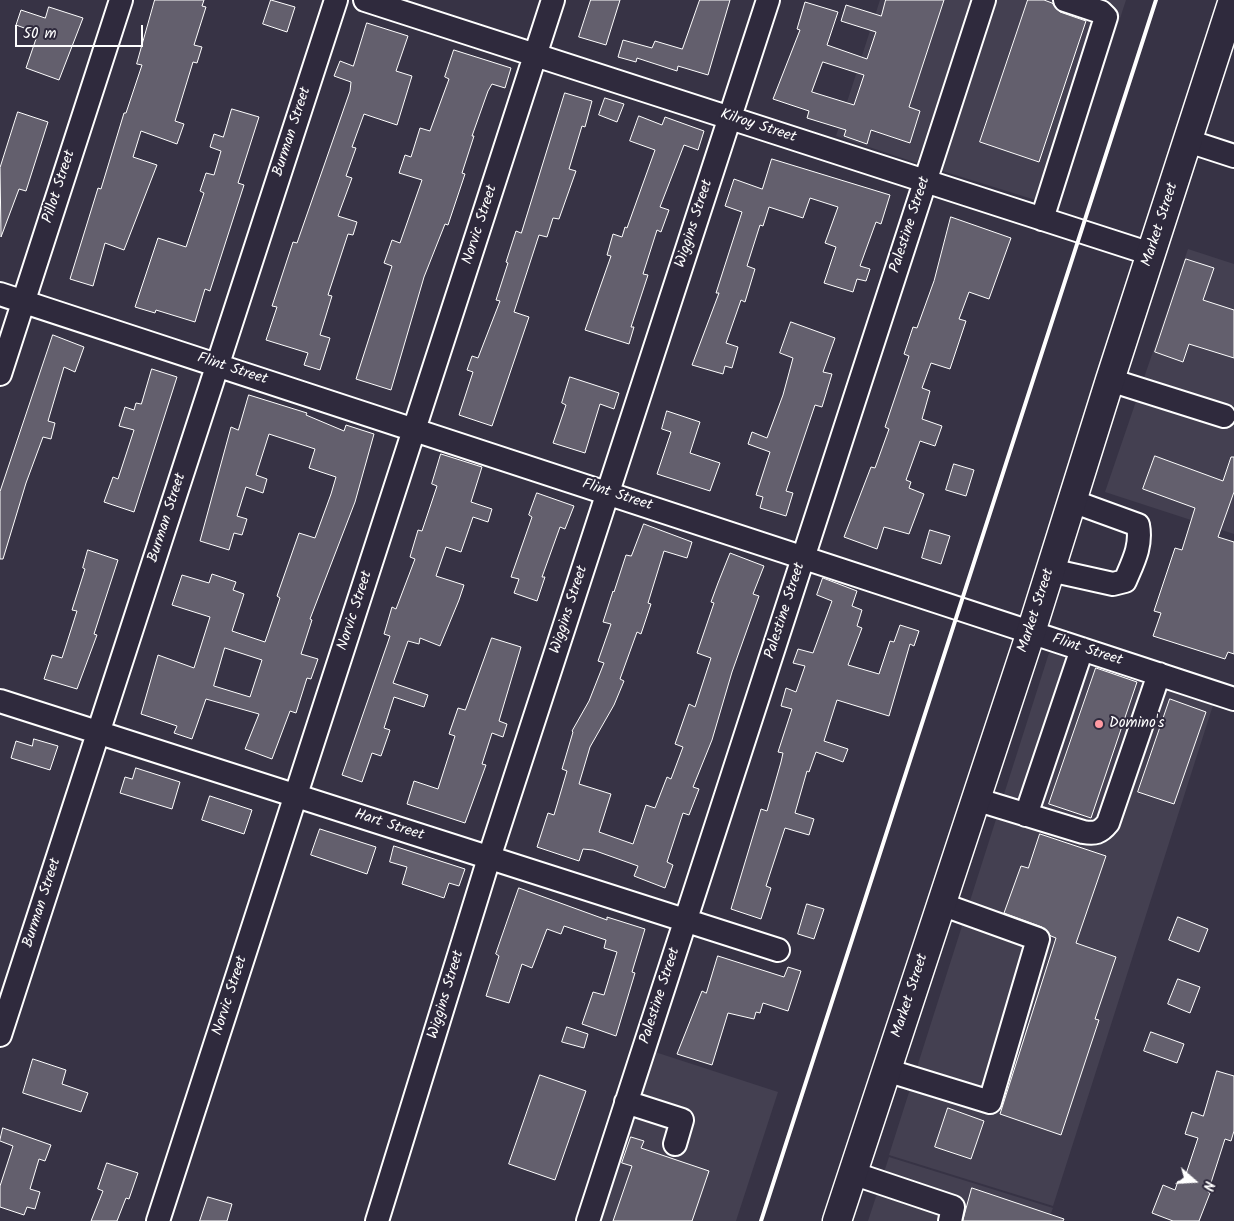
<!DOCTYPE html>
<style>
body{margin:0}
#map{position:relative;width:1234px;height:1221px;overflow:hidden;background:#373345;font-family:Kalam,sans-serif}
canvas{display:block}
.north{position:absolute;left:1169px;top:1156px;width:50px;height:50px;-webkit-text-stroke:4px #2f2a3d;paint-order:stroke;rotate:109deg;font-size:14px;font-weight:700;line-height:20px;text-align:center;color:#fff}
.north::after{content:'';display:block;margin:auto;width:18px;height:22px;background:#fff;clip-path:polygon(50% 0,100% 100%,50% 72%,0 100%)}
.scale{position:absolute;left:15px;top:25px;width:128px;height:22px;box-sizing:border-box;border:2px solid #fff;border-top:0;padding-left:6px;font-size:15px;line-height:18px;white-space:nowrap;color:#fff;-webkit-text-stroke:4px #2f2a3d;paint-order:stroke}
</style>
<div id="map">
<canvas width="1234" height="1221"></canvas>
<div class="north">N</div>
<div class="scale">50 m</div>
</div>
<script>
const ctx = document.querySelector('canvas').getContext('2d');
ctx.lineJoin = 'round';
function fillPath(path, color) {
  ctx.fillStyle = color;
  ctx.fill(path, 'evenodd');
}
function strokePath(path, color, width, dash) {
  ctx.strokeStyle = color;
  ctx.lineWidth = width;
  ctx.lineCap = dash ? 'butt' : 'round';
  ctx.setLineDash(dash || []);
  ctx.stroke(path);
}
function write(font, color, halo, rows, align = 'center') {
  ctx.font = font + ' Kalam,sans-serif';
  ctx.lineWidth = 4;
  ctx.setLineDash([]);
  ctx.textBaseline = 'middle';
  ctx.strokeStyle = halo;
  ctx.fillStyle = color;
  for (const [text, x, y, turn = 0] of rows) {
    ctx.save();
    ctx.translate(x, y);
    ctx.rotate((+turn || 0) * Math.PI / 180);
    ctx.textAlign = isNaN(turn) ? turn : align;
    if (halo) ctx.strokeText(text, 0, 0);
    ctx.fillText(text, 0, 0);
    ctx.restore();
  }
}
const built = new Path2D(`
 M 880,0 L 971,0 L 917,163 L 836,136 Z
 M 990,0 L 1126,0 L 1058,207 L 936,169 Z
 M 1188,249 L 1234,264 L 1234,534 L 1105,492 Z
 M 1060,648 L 1215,699 L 1053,1206 L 889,1155 L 1049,653 Z
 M 655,1052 L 778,1092 L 736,1221 L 600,1221 Z
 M 889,1157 L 1053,1208 L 1048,1221 L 868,1221 Z`);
const building = new Path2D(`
 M 155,0 L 204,0 L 202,6 L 206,7 L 194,45 L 202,47 L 197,63 L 193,62 L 175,121 L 184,124 L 177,144 L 141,131 L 133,157 L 157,165 L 124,250 L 105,243 L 93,286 L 70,279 L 98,188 L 101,189 L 124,113 L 126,113 L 142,65 L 137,64 Z
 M 271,0 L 295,7 L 287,32 L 263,24 Z
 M 591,0 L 620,0 L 606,45 L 579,37 Z
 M 700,0 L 730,0 L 708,75 L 678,66 L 677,71 L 637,58 L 636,62 L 618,57 L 623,40 L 652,48 L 655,41 L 682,49 Z
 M 886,0 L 944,0 L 909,107 L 920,111 L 910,143 L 871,130 L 867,144 L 844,136 L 846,130 L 807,118 L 809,111 L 773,99 L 800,30 L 797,29 L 805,2 L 838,12 L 827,45 L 867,59 L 876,32 L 841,21 L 846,5 L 881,16 ZM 823,62 L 864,75 L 854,105 L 812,92 Z
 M 1028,0 L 1044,0 L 1052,3 L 1060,12 L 1086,21 L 1039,162 L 980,142 Z
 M 49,7 L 83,18 L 59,80 L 26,68 L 38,33 L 16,25 L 21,10 L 45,18 Z
 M 367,23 L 408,36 L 396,71 L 412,76 L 397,125 L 364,114 L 352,147 L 356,148 L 346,176 L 352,178 L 338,216 L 357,222 L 353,235 L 348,234 L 328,295 L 332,296 L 320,335 L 330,338 L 320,370 L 304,365 L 308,353 L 266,340 L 277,307 L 272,306 L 293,242 L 297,243 L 350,91 L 351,82 L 334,76 L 340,61 L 353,66 Z
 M 454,50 L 511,68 L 505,88 L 492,84 L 488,91 L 472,136 L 474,136 L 462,173 L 465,174 L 448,225 L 445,224 L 424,277 L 391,390 L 356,379 L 392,266 L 384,263 L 392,240 L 400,243 L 422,180 L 399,173 L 405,155 L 411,157 L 420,128 L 430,131 L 449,79 L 445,77 Z
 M 565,93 L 592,101 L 585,127 L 582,126 L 569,169 L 576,171 L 559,219 L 553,218 L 547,237 L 539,235 L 514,312 L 529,317 L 492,426 L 459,415 L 473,372 L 467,370 L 472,356 L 478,358 L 500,301 L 496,300 L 508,263 L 506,262 L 516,231 L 521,233 Z
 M 605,98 L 624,104 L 617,122 L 599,115 Z
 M 232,109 L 259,117 L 238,183 L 244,185 L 210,291 L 205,289 L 195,322 L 156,310 L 155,313 L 135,307 L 158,238 L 186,247 L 204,193 L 200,191 L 206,173 L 214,175 L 221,151 L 210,147 L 214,134 L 223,137 Z
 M 18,112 L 48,122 L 26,191 L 19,189 L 1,237 L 0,168 Z
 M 639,116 L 662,125 L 665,117 L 704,131 L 698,150 L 684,145 L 660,207 L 669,210 L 661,232 L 657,230 L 643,274 L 648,275 L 631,327 L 634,327 L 629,344 L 585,330 L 611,256 L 607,255 L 613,234 L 622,237 L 625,227 L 627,228 L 655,150 L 630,141 Z
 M 772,159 L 890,195 L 881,224 L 876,222 L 860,266 L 870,269 L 866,281 L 857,279 L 853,292 L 824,283 L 836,247 L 825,243 L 838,207 L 810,198 L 803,218 L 769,207 L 763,226 L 760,225 L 747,266 L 755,269 L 745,302 L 741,300 L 726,343 L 738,347 L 732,368 L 725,366 L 723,374 L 692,365 L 719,293 L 716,293 L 742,212 L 725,206 L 734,179 L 762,189 Z
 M 951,217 L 1011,238 L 989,299 L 969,292 L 959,319 L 966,321 L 950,369 L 931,363 L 922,388 L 930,391 L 922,419 L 942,426 L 935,446 L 920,441 L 906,480 L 911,482 L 909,488 L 924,494 L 909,534 L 884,527 L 877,549 L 844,537 L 871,467 L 875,468 L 889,429 L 885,427 L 909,356 L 904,354 L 913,327 L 917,328 L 934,281 Z
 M 1186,259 L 1214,268 L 1203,300 L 1234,310 L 1234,358 L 1189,344 L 1183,362 L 1155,352 Z
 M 791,322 L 835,338 L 823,372 L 832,374 L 822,407 L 815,405 L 786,491 L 793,493 L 786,516 L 760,508 L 763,497 L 756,495 L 770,452 L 748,444 L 752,432 L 767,438 L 783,395 L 793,358 L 780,353 Z
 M 53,335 L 84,347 L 75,372 L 64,367 L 48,421 L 55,423 L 51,439 L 43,437 L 26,483 L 3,559 L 0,559 L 0,492 Z
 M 152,369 L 177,377 L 134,512 L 104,502 L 113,477 L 118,479 L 134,430 L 119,426 L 125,407 L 134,410 L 136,403 L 141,404 Z
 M 570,377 L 619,393 L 614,409 L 600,404 L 585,453 L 553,443 L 566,405 L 562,403 Z
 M 249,395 L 307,413 L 306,415 L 344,431 L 346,425 L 374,434 L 355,502 L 310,619 L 312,620 L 301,654 L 318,659 L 311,679 L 307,678 L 296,713 L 290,711 L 272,759 L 245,749 L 259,714 L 206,699 L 192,739 L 174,733 L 177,726 L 141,714 L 158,655 L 194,668 L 210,617 L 172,605 L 182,575 L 209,583 L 212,574 L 236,582 L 233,590 L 244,594 L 232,631 L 265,642 L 280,598 L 277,596 L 299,533 L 315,538 L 331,494 L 336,477 L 309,468 L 315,449 L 269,434 L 256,475 L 267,479 L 263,493 L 246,487 L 237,516 L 247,519 L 242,535 L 234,533 L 229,550 L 200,541 L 231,427 L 238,430 ZM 225,648 L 262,660 L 250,697 L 214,686 Z
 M 667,411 L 700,422 L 690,453 L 720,463 L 710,491 L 657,474 L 671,432 L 662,429 Z
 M 441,454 L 482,467 L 471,502 L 492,509 L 488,522 L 473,517 L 461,552 L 446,547 L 436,576 L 464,585 L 459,600 L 440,646 L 420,638 L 419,644 L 408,641 L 393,683 L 428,695 L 424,707 L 394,697 L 384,728 L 390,730 L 381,756 L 372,753 L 362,782 L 342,775 L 390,636 L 384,634 L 392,607 L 396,609 L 415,559 L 410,557 L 418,530 L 422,531 L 437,486 L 432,484 Z
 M 1155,456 L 1223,481 L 1231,457 L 1234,457 L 1234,492 L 1218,537 L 1234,542 L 1234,654 L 1228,652 L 1225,659 L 1153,636 L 1161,613 L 1154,611 L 1175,548 L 1182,550 L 1195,508 L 1143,489 Z
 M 954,464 L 974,470 L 966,496 L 946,490 Z
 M 537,493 L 574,506 L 565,529 L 560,527 L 542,577 L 545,577 L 537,601 L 514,593 L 519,579 L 511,577 L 532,517 L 529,515 Z
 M 644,524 L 692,542 L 687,558 L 664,551 L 648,603 L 651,604 L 641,634 L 637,632 L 620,679 L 624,681 L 614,705 L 590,747 L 579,784 L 611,794 L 599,832 L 633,844 L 646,805 L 655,808 L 667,777 L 671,779 L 683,747 L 675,744 L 689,704 L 695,707 L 711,658 L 697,653 L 714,603 L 711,602 L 718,583 L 730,553 L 764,566 L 753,594 L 759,596 L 732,672 L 712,740 L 693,787 L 699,789 L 689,815 L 683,813 L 667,862 L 673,865 L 665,888 L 634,876 L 638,866 L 593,850 L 583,849 L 579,861 L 537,847 L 548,813 L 554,815 L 567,771 L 562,769 L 573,732 L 572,731 L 589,701 L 604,663 L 598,661 L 611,624 L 603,622 L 613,591 L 614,592 L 626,555 L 631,556 Z
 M 930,530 L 950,536 L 941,564 L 922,558 Z
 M 88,550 L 118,560 L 94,634 L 97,635 L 77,689 L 44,679 L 52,655 L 62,658 L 77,611 L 72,610 L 85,569 L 83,568 Z
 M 823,578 L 857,591 L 852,606 L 862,610 L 857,626 L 862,628 L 848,665 L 879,674 L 890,641 L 894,642 L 900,625 L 919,631 L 914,646 L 910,644 L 889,716 L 837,700 L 824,741 L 848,749 L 843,762 L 816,752 L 809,772 L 807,771 L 795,813 L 814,819 L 809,835 L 785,828 L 766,886 L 771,888 L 761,919 L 731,909 L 761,809 L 767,811 L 781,762 L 783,753 L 778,752 L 792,709 L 781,706 L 786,688 L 796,692 L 805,666 L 793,663 L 798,649 L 813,653 L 832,601 L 817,595 Z
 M 492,638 L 521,647 L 499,721 L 507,724 L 503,737 L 492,733 L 482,764 L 486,765 L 465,823 L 407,804 L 414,781 L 438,789 L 455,736 L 449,734 L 458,708 L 465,710 Z
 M 1096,668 L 1137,682 L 1091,818 L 1049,804 Z
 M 1170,699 L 1206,712 L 1174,804 L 1138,792 Z
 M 34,739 L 58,746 L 50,770 L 11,758 L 16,741 L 32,746 Z
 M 136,768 L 180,782 L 172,809 L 120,793 L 125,777 L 132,779 Z
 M 210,796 L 252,810 L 244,834 L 202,820 Z
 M 320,829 L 376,847 L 367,874 L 311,855 Z
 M 1040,834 L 1106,856 L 1076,943 L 1116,957 L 1095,1019 L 1099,1020 L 1061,1135 L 1000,1114 L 1056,938 L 1051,936 L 1042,927 L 1004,913 L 1021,866 L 1028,868 Z
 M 394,846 L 465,869 L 459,886 L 449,883 L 444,898 L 402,884 L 407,867 L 390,862 Z
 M 519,888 L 607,920 L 607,917 L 645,929 L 632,972 L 635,973 L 616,1036 L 582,1024 L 593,992 L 604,995 L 617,952 L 604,948 L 606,940 L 564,926 L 561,934 L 547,929 L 532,968 L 522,964 L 509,1003 L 486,996 L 499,956 L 496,954 Z
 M 807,904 L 824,909 L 814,939 L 798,934 Z
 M 1178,917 L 1208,929 L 1199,952 L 1169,940 Z
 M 718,956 L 784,977 L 788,967 L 801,971 L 788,1011 L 763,1003 L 760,1013 L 756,1012 L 754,1019 L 728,1013 L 712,1065 L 677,1054 L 702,991 L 706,993 Z
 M 1178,979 L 1200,987 L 1190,1013 L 1168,1004 Z
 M 567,1027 L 588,1034 L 584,1048 L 562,1042 Z
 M 1151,1032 L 1184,1044 L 1177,1063 L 1144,1051 Z
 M 33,1059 L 66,1070 L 62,1084 L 88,1093 L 81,1112 L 23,1093 Z
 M 1217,1071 L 1234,1076 L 1234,1131 L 1231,1141 L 1225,1139 L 1208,1192 L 1210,1193 L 1199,1221 L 1173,1221 L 1152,1213 L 1163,1185 L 1175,1190 L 1178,1181 L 1183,1183 L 1198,1138 L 1185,1134 L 1192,1112 L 1203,1116 Z
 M 540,1075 L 586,1091 L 555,1180 L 509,1164 Z
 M 948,1108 L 984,1121 L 971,1159 L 935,1147 Z
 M 3,1128 L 51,1145 L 45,1161 L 39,1159 L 30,1189 L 40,1192 L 35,1209 L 27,1207 L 24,1215 L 0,1207 L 0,1186 L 13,1146 L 0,1141 Z
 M 631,1137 L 644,1141 L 641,1148 L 709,1171 L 692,1221 L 613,1221 L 632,1166 L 622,1163 Z
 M 107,1163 L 138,1173 L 129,1199 L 126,1198 L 117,1221 L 91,1221 L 103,1191 L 98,1189 Z
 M 972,1188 L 1064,1219 L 1063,1221 L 963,1221 Z
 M 208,1197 L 232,1204 L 227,1221 L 200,1221 Z`);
const minor = new Path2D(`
 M 365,0 L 1151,254
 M 1188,141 L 1234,156
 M 1042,219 L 1106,17 L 1101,12 L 1065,0
 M 0,294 L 1234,699
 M 0,374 L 121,0
 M 1110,380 L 1224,416
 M 1050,570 L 1113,584 L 1125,581 C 1133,562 1142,546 1138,525 L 1072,501
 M 0,701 L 778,950
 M 975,799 L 1083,832 C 1095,834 1100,833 1108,823 L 1159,674
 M 1026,815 L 1082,649
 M 0,1035 L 336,0
 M 886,1070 L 990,1102 L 1038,939 L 941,904
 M 626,1102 L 682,1120 L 675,1144
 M 852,1173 L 953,1207 L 950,1221
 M 158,1221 L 553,0
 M 377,1221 L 489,858 L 768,0
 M 588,1221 L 984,0`);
const major = new Path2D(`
 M 837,1221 L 1031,632 L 1110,380 L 1233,0`);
const rail = new Path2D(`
 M 761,1221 L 1156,0`);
const markers = [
 [1099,724,5,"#ff9aa2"]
];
const streetNames = [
 ["Kilroy Street",758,127,18],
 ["Burman Street",293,132,-72],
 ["Pillot Street",60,187,-72],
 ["Wiggins Street",695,224,-72],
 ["Norvic Street",481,225,-72],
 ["Palestine Street",911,225,-72],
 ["Market Street",1161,225,-72],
 ["Flint Street",232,370,18],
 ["Flint Street",617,496,18],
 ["Burman Street",168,518,-72],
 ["Wiggins Street",570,610,-72],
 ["Norvic Street",356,611,-72],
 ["Palestine Street",786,611,-72],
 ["Market Street",1037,611,-72],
 ["Flint Street",1087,651,18],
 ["Hart Street",389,826,18],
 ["Burman Street",43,903,-72],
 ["Wiggins Street",447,995,-73],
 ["Norvic Street",231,996,-72],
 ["Palestine Street",661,996,-72],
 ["Market Street",911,996,-72]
];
const poiNames = [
 ["Domino's",1109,724]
];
fillPath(built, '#444051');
fillPath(building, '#635f6d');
strokePath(building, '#fff', 1);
strokePath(minor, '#fff', 26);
strokePath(major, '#fff', 31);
strokePath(minor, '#2f2a3d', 22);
strokePath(major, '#2f2a3d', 28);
strokePath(rail, '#fff', 4);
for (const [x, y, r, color] of markers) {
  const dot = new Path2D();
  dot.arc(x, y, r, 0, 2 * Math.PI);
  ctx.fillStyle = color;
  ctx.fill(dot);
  strokePath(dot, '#2f2a3d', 2);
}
write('15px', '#fff', '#2f2a3d', streetNames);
write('15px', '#fff', '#2f2a3d', poiNames, 'left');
</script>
